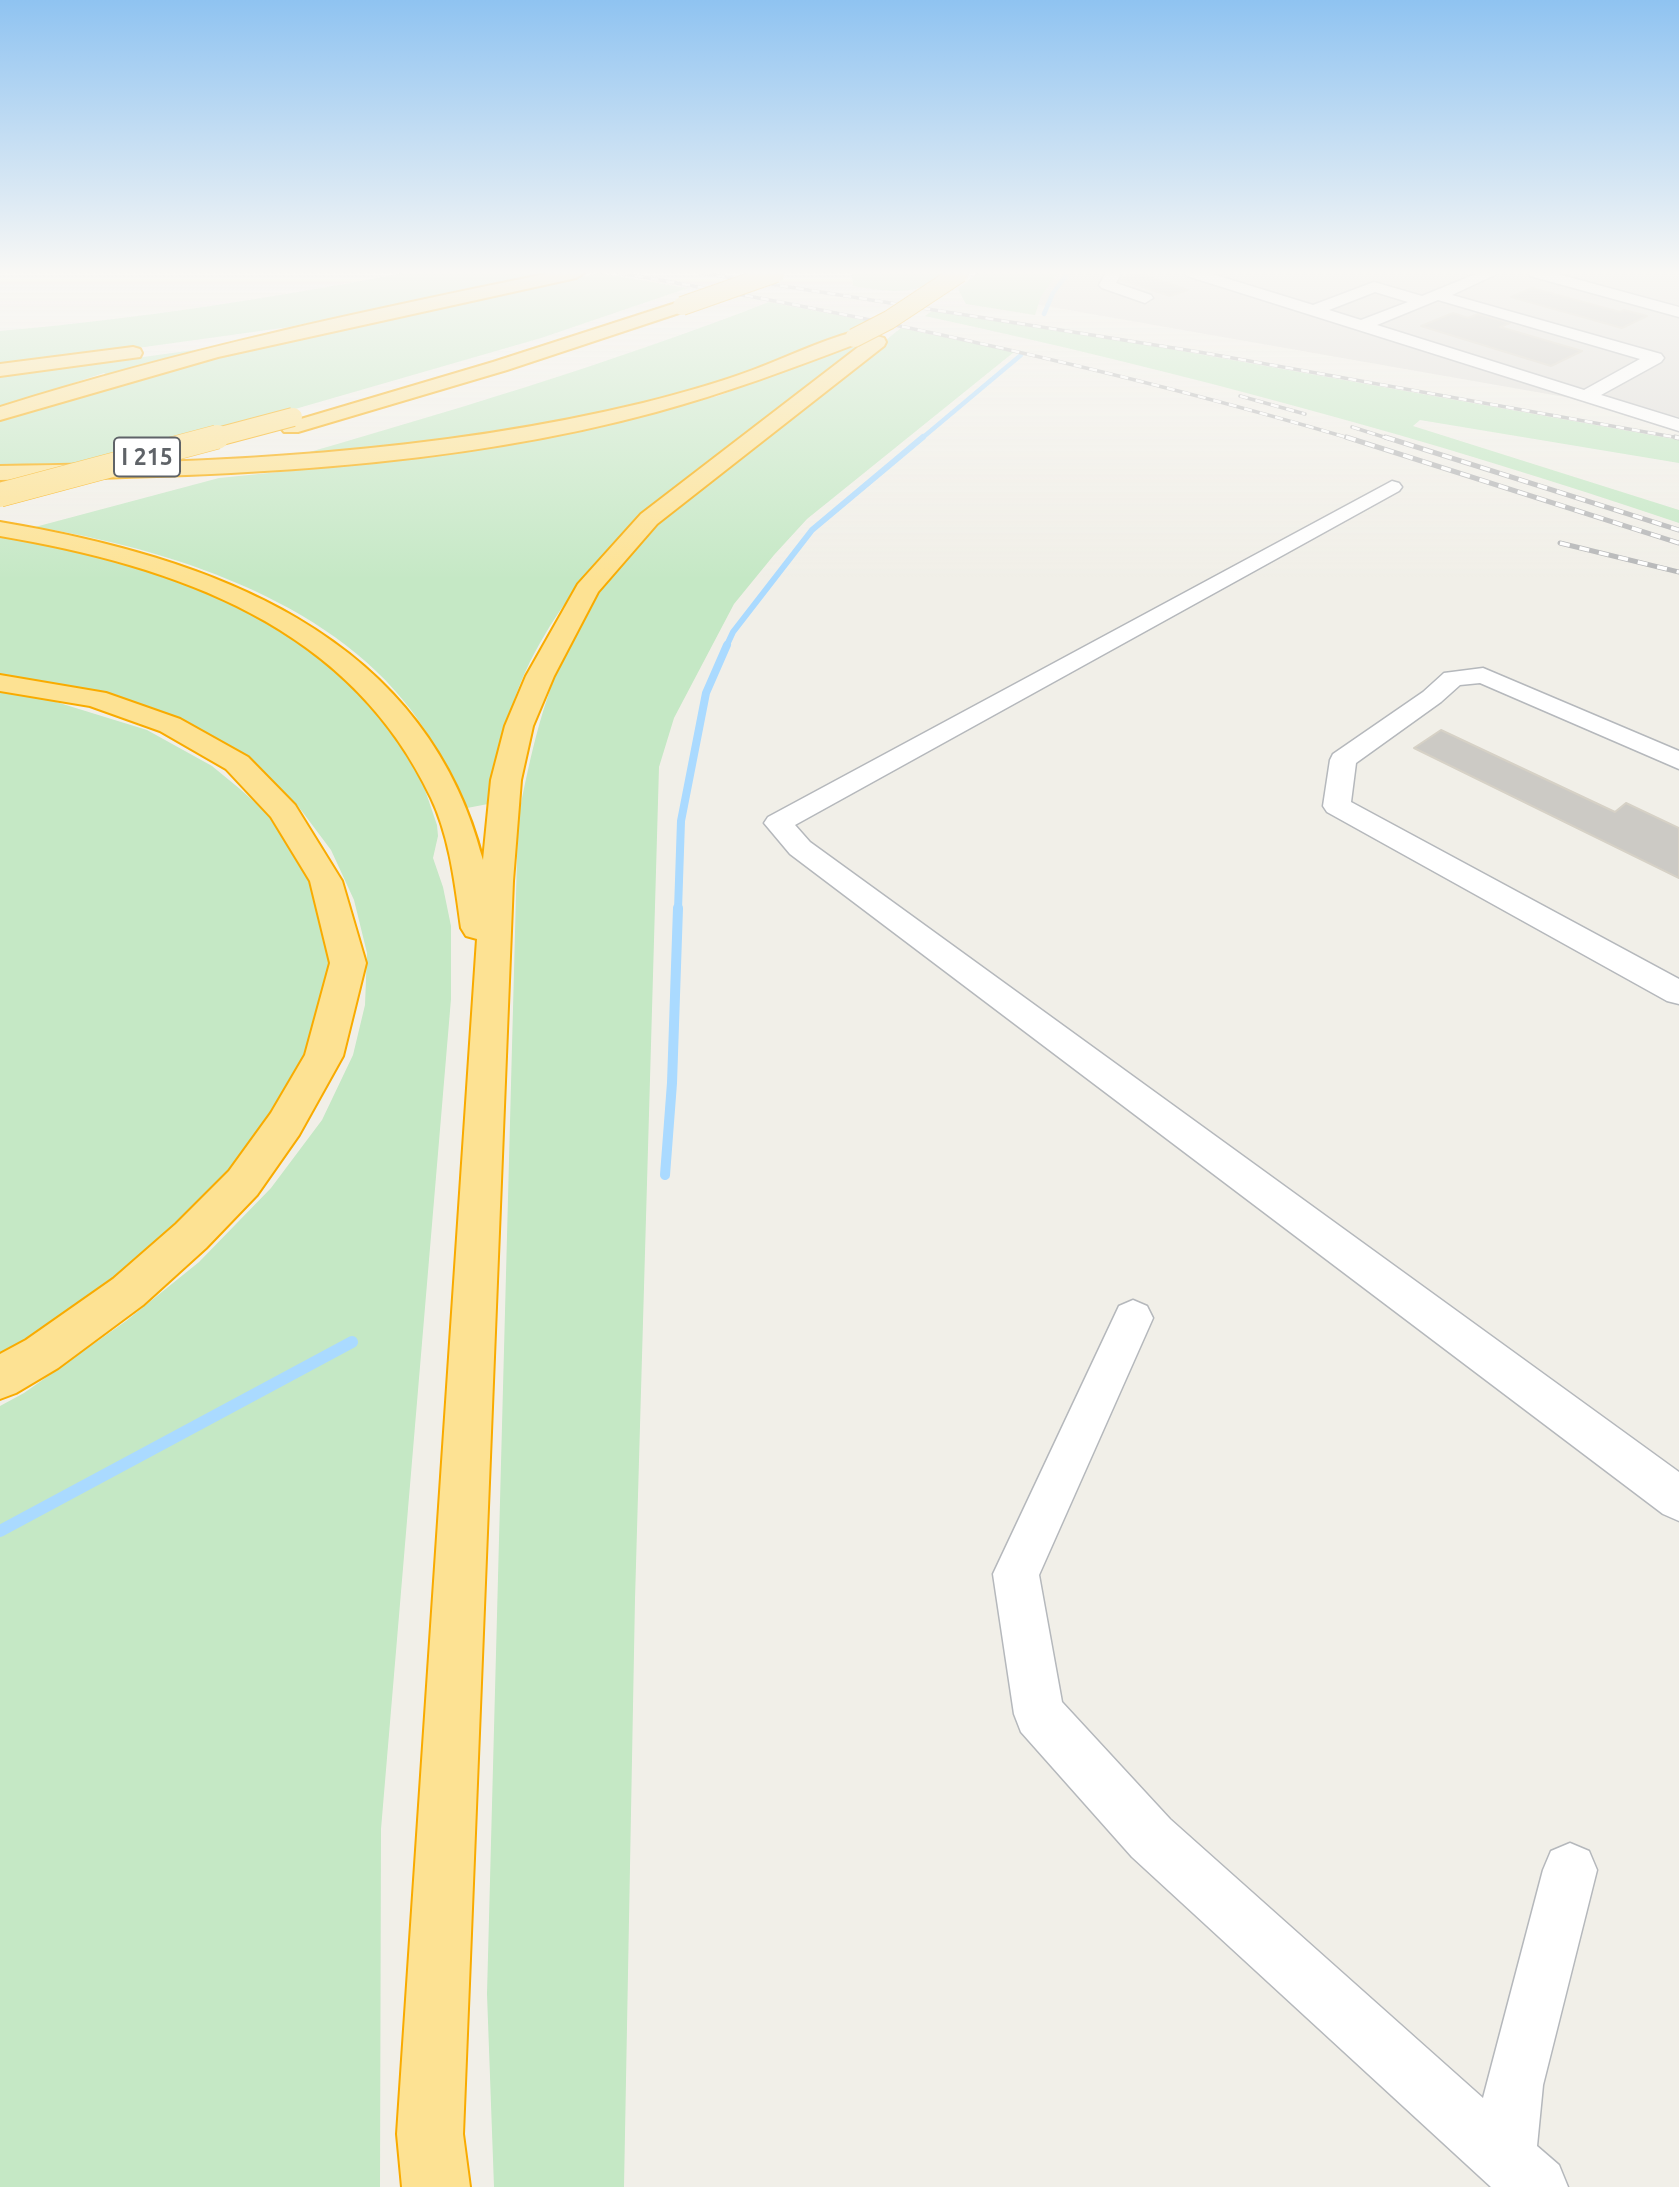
<!DOCTYPE html>
<style>
body{margin:0}
canvas{display:block;background:#f1efe8}
</style>
<canvas width="1679" height="2187"></canvas>
<script>
const ctx = document.querySelector('canvas').getContext('2d');
ctx.lineJoin = 'round';
function fillPath(path, color) {
  ctx.fillStyle = color;
  ctx.fill(path, 'evenodd');
}
function strokePath(path, color, width, dash) {
  ctx.strokeStyle = color;
  ctx.lineWidth = width;
  ctx.lineCap = dash ? 'butt' : 'round';
  ctx.setLineDash(dash || []);
  ctx.stroke(path);
}
function write(font, color, halo, rows, align = 'center') {
  ctx.font = font + ' Ubuntu,sans-serif';
  ctx.lineWidth = 6;
  ctx.setLineDash([]);
  ctx.textBaseline = 'middle';
  ctx.strokeStyle = halo;
  ctx.fillStyle = color;
  for (const [text, x, y, turn = 0] of rows) {
    ctx.save();
    ctx.translate(x, y);
    ctx.rotate((+turn || 0) * Math.PI / 180);
    ctx.textAlign = isNaN(turn) ? turn : align;
    if (halo) ctx.strokeText(text, 0, 0);
    ctx.fillText(text, 0, 0);
    ctx.restore();
  }
}
const industrial = new Path2D(`
 M 1032,273 L 1679,273 L 1679,417 L 1006,299 Z`);
const green = new Path2D(`
 M 403,273 L 542,273 L 538,277 L 289,327 L 0,367 L 0,331 C 136,319 269,299 403,273 Z
 M 599,273 L 688,288 L 541,338 L 250,422 L 76,468 L 0,469 L 0,417 L 273,342 Z
 M 852,273 L 948,273 C 918,297 888,292 853,286 Z
 M 978,273 L 1058,273 L 1041,296 L 1035,315 L 966,304 L 958,289 Z
 M 769,302 L 868,321 C 842,336 813,346 785,358 C 623,423 448,440 275,462 C 442,414 607,365 769,302 Z
 M 932,311 L 1148,345 L 1679,440 L 1679,463 L 1420,420 L 1413,426 L 1679,510 L 1679,523 C 1432,439 1180,371 925,316 Z
 M 901,328 L 1014,352 L 807,519 L 774,555 L 734,604 L 674,718 L 659,767 L 635,1599 L 624,2187 L 494,2187 L 487,1994 L 518,819 C 531,752 544,692 575,631 C 614,552 688,498 755,444 C 804,406 852,367 901,328 Z
 M 865,340 C 823,373 780,405 738,438 C 662,497 588,557 540,643 C 511,693 499,748 488,804 L 467,808 C 450,774 434,740 411,710 C 328,599 166,548 35,527 L 219,478 L 429,457 L 584,429 L 718,396 Z
 M 208,348 L 209,349 L 107,375 L 104,373 L 0,407 L 0,377 Z
 M 4,536 L 29,539 L 158,572 L 243,607 L 334,664 L 389,723 L 423,784 L 437,825 L 438,836 L 433,858 L 443,887 L 451,926 L 451,999 L 381,1829 L 380,2187 L 0,2187 L 0,1406 L 24,1393 L 126,1321 L 199,1262 L 271,1188 L 322,1120 L 353,1055 L 365,1005 L 367,953 L 354,900 L 331,850 L 298,806 L 246,759 L 77,689 L 0,676 L 0,537 Z
 M 0,692 L 53,701 L 147,730 L 212,766 L 240,789 L 268,814 L 289,843 L 311,880 L 323,920 L 328,957 L 328,994 L 311,1055 L 204,1210 L 0,1368 Z`);
const streamFar4 = new Path2D(`
 M 1044,314 L 1053,293 L 1068,273
 M 921,439 L 1021,355`);
const streamFar3 = new Path2D(`
 M 726,647 L 733,632 L 812,530 L 923,437`);
const streamFar2 = new Path2D(`
 M 678,910 L 681,821 L 706,693 L 727,645`);
const streamFar1 = new Path2D(`
 M 665,1175 L 672,1083 L 678,908`);
const stream = new Path2D(`
 M 0,1531 L 352,1342`);
const building = new Path2D(`
 M 1137,273 L 1188,290 L 1170,296 L 1118,279 Z
 M 1532,288 L 1620,312 L 1624,310 L 1647,316 L 1622,328 L 1511,297 Z
 M 1453,313 L 1468,318 L 1478,314 L 1510,323 L 1500,327 L 1582,351 L 1551,366 L 1421,326 Z
 M 1441,730 L 1615,812 L 1626,803 L 1679,828 L 1679,878 L 1414,748 Z`);
const minor = new Path2D(`
 M 1106,273 L 1121,273 L 1116,283 L 1151,295 L 1153,298 L 1145,303 L 1102,288 L 1099,285 Z
 M 1185,273 L 1209,273 L 1313,305 L 1374,282 L 1422,296 L 1478,273 L 1499,273 L 1452,295 L 1661,354 L 1664,358 L 1661,362 L 1601,395 L 1679,419 L 1679,431 L 1187,276 ZM 1375,292 L 1408,302 L 1361,320 L 1329,310 ZM 1438,300 L 1640,359 L 1584,390 L 1377,325 Z
 M 1528,273 L 1554,273 L 1679,307 L 1679,317 L 1530,276 Z
 M 1392,481 L 1399,483 L 1402,487 L 1399,491 L 795,825 L 810,842 L 1679,1472 L 1679,1521 L 1663,1514 L 790,854 L 764,823 L 768,817 Z
 M 1483,668 L 1679,751 L 1679,769 L 1480,683 L 1460,685 L 1441,702 L 1356,763 L 1351,802 L 1679,979 L 1679,1004 L 1667,1001 L 1327,812 L 1323,806 L 1330,760 L 1333,754 L 1423,692 L 1444,673 Z
 M 1133,1300 L 1147,1306 L 1153,1318 L 1039,1575 L 1062,1702 L 1170,1819 L 1483,2098 L 1543,1870 L 1551,1851 L 1570,1843 L 1589,1851 L 1597,1870 L 1543,2085 L 1537,2146 L 1559,2165 L 1568,2187 L 1491,2187 L 1132,1857 L 1021,1732 L 1014,1714 L 993,1574 L 1119,1306 Z`);
const highway = new Path2D(`
 M 550,273 L 584,273 L 576,278 L 218,357 L 0,420 L 0,407 C 180,350 365,311 550,273 Z
 M 682,301 L 691,306 L 688,310 L 507,370 L 298,432 L 284,432 L 281,428 L 284,424 L 493,362 Z
 M 854,332 L 861,334 L 863,338 L 861,342 C 793,368 726,393 656,412 C 443,470 219,476 0,480 L 0,466 C 216,463 432,454 643,403 C 678,394 715,384 750,371 C 784,359 818,341 854,332 Z
 M 877,336 L 884,338 L 886,342 L 884,346 L 657,524 L 598,592 L 554,676 L 533,726 L 521,780 L 513,881 L 463,2134 L 470,2187 L 402,2187 L 397,2134 L 477,939 L 466,936 L 461,928 C 455,885 450,838 431,798 C 350,625 176,566 0,536 L 0,522 C 208,557 425,632 483,860 L 491,780 L 505,726 L 526,676 L 578,584 L 641,514 L 870,338 Z
 M 133,347 L 140,349 L 142,353 L 140,357 L 0,376 L 0,364 Z
 M 0,675 L 106,693 L 180,719 L 248,757 L 295,805 L 342,881 L 366,963 L 343,1056 L 299,1135 L 257,1195 L 206,1248 L 143,1305 L 58,1368 L 16,1393 L 0,1399 L 0,1354 L 26,1340 L 113,1279 L 176,1224 L 229,1171 L 271,1113 L 305,1055 L 330,963 L 310,881 L 271,817 L 226,769 L 160,731 L 90,706 L 0,691 Z`);
const railFar1 = new Path2D(`
 M 619,273 C 867,315 1111,368 1352,439
 M 701,273 L 1199,352 L 1679,438
 M 1240,396 L 1305,414
 M 1352,427 L 1390,439`);
const rail = new Path2D(`
 M 1346,437 L 1679,543
 M 1385,437 L 1679,530
 M 1675,437 L 1679,438
 M 1560,543 L 1679,572`);
const highwayBridgeFar1 = new Path2D(`
 M 682,306 L 776,273
 M 854,338 L 889,320 L 960,273
 M 210,439 L 293,417`);
const highwayBridge = new Path2D(`
 M 0,495 L 217,437`);
const shields = [
 [147,457,66]
];
const shieldNames = [
 ["I 215",147,457]
];
fillPath(industrial, '#e0deda');
fillPath(green, '#c5e8c5');
strokePath(streamFar4, '#aadaff', 4.5);
strokePath(streamFar3, '#aadaff', 6);
strokePath(streamFar2, '#aadaff', 8);
strokePath(streamFar1, '#aadaff', 10);
strokePath(stream, '#aadaff', 12);
fillPath(building, '#cccac5');
strokePath(building, '#d6d1c6', 2);
strokePath(minor, '#b5b8bc', 3);
strokePath(highway, '#f9ab00', 4);
fillPath(minor, '#fff');
fillPath(highway, '#fde293');
strokePath(railFar1, '#b6b7b8', 3.5);
strokePath(rail, '#b6b7b8', 5);
strokePath(railFar1, '#fff', 2.5, [8]);
strokePath(rail, '#fff', 3.5, [10]);
strokePath(highwayBridgeFar1, '#f9ab00', 20, []);
strokePath(highwayBridge, '#f9ab00', 25, []);
strokePath(highwayBridgeFar1, '#fde293', 18);
strokePath(highwayBridge, '#fde293', 24);
const sky = ctx.createLinearGradient(0, 0, 0, 580);
sky.addColorStop(0, '#8fc3f1');
sky.addColorStop(0.47, '#f9f8f5');
sky.addColorStop(1, '#f9f8f500');
ctx.fillStyle = sky;
ctx.fillRect(0, 0, 1679, 580);
for (const [x, y, w] of shields) {
  const box = new Path2D();
  box.roundRect(x - w / 2, y - 19.5, w, 39, 5);
  ctx.fillStyle = '#fff';
  ctx.fill(box);
  strokePath(box, '#5f6368', 2);
}
write('bold 23px', '#5f6368', null, shieldNames);
</script>
